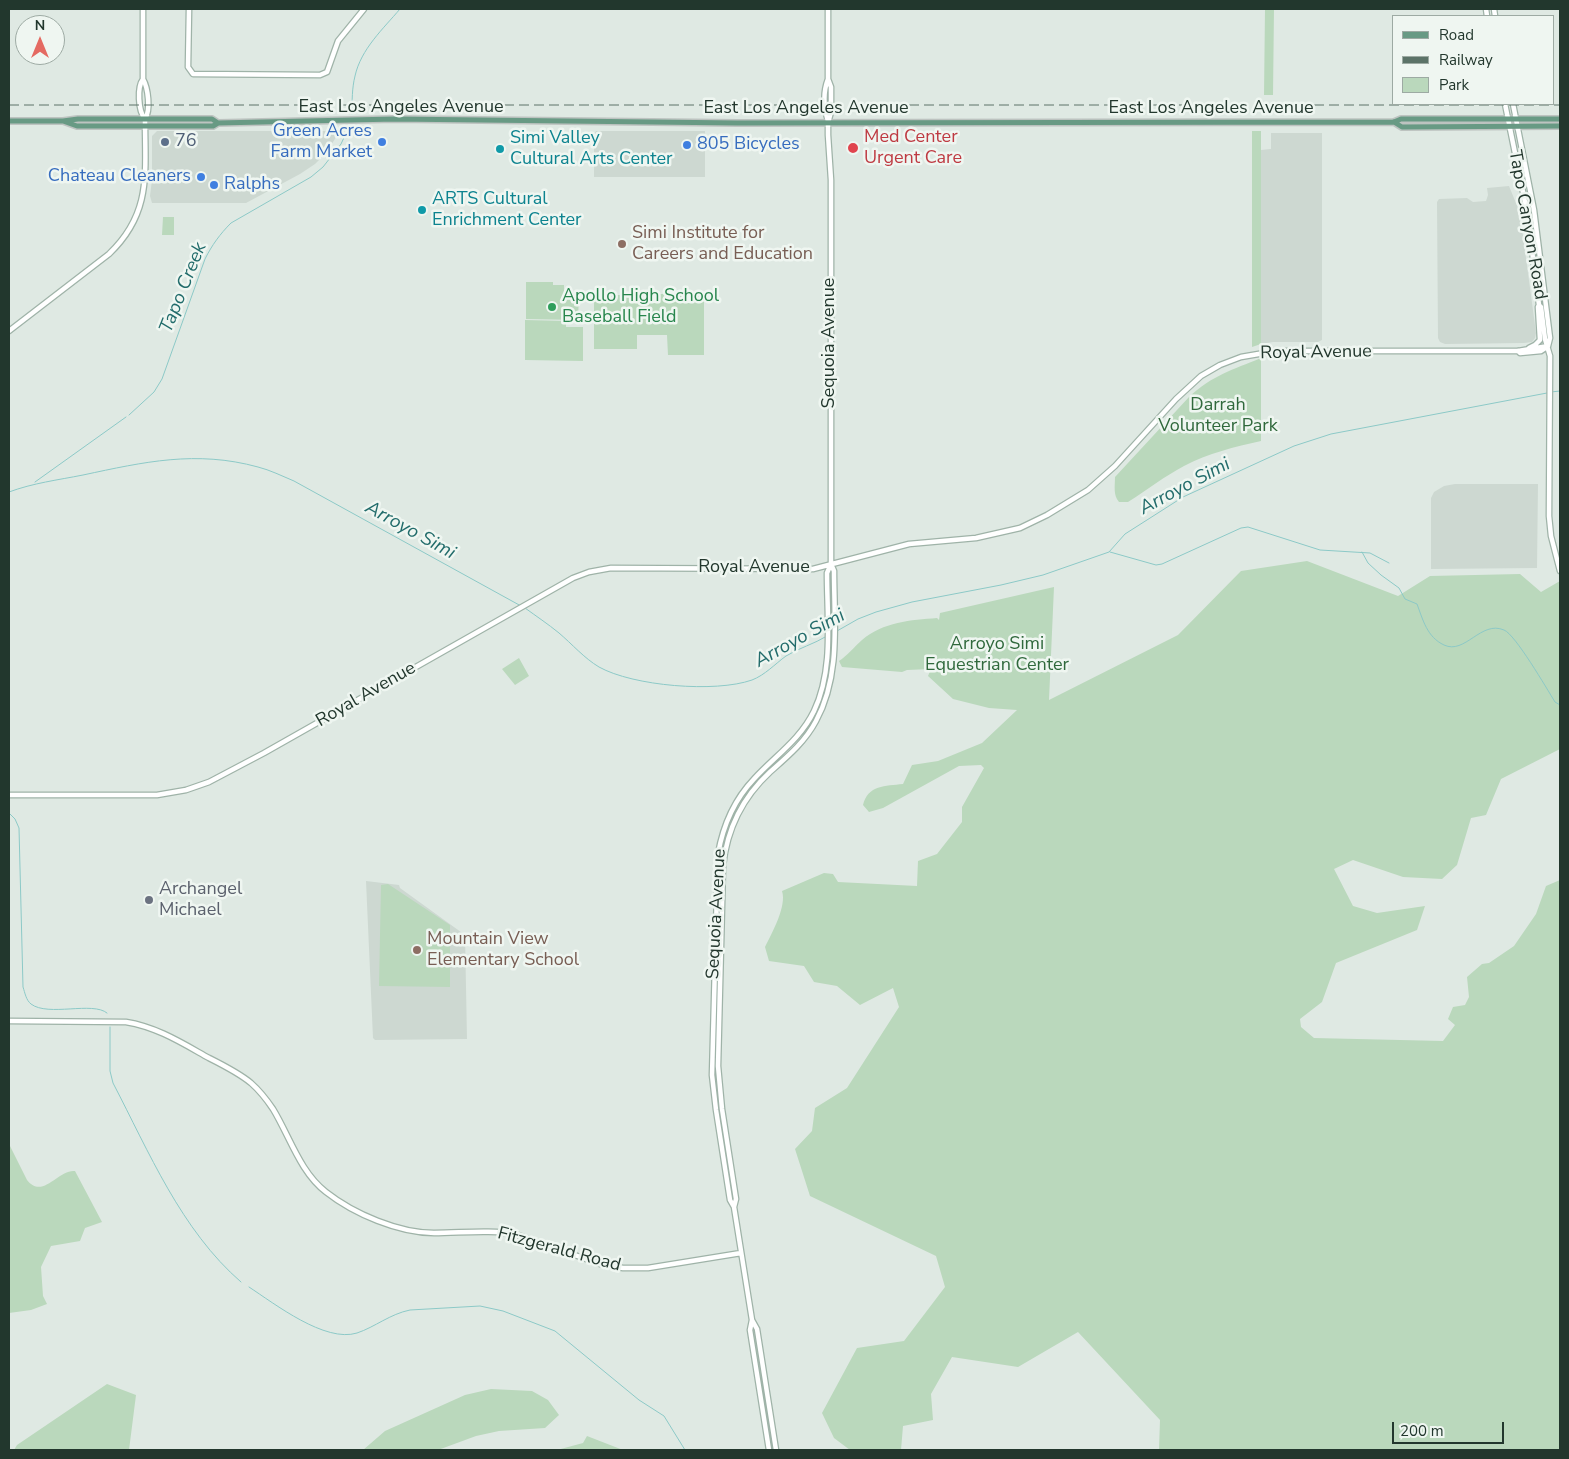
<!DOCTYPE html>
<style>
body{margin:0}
#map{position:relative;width:1569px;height:1459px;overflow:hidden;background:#dfe9e3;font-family:"Nunito Sans",sans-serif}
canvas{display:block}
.frame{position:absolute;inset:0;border:10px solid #22372d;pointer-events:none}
.legend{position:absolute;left:1392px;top:15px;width:162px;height:90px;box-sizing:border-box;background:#eff6f1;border:1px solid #9daaa3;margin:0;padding:6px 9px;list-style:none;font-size:15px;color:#22372d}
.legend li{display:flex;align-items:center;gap:10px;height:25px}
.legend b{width:25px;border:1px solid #9daaa3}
.north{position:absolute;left:15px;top:15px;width:50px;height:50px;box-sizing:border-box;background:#eff6f1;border:1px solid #9daaa3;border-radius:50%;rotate:0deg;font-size:14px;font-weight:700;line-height:20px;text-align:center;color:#22372d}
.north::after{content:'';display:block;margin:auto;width:18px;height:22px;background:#e46a62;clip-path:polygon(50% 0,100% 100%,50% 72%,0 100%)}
.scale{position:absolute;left:1392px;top:1422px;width:112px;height:22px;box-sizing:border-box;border:2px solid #22372d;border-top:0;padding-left:6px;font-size:15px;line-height:18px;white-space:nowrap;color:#22372d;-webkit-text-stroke:4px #eff6f1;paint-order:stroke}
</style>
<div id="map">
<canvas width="1569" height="1459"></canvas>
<div class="frame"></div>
<ul class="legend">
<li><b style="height:6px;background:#689a84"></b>Road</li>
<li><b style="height:6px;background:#5c7368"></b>Railway</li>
<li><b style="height:14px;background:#bad8bc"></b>Park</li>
</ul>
<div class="north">N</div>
<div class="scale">200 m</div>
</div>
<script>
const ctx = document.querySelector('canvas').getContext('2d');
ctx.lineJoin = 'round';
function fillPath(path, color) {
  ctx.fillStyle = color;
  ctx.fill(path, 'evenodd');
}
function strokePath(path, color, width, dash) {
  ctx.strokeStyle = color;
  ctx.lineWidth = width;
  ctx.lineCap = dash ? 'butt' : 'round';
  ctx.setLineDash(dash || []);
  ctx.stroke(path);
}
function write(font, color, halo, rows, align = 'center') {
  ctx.font = font + ' "Nunito Sans",sans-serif';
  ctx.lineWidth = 5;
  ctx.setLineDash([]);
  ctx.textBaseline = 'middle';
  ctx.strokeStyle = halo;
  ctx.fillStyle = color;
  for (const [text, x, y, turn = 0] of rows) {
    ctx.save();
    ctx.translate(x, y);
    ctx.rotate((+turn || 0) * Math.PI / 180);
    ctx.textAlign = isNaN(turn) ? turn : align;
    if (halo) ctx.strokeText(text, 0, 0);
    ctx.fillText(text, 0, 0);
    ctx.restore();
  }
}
const built = new Path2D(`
 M 157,131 L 340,131 L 326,153 L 315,164 L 300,174 L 246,203 L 152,203 L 150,196 L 152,180 L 152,136 Z
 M 596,131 L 705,131 L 705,177 L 594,177 L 594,134 Z
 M 1271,133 L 1322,133 L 1322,340 L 1318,342 L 1273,342 L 1261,344 L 1261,150 L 1271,149 Z
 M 1509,186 L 1520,213 L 1536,333 L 1535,338 L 1532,342 L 1524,343 L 1445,344 L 1440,342 L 1438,338 L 1437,202 L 1439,199 L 1467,198 L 1473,202 L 1486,201 L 1488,195 L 1487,188 Z
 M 1455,484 L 1538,484 L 1537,568 L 1431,569 L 1431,498 L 1434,492 L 1444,486 Z
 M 366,881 L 399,885 L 400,888 L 465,935 L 467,1039 L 375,1040 L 373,1038 Z`);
const green = new Path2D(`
 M 1265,9 L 1274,9 L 1273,95 L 1264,95 Z
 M 1252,131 L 1261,131 L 1261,344 L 1252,347 Z
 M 163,217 L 174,217 L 174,235 L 162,235 Z
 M 526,282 L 553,282 L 553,285 L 564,285 L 564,294 L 579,294 L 578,320 L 526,319 Z
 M 650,294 L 704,294 L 704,355 L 668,355 L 667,335 L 637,335 L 637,349 L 594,349 L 594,295 L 632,295 L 633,299 L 650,299 Z
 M 525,320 L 566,321 L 566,327 L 583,327 L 583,361 L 525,360 Z
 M 1261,358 L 1261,441 C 1235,447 1208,453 1184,466 C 1165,476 1147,490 1128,502 L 1119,502 C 1113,495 1115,486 1115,477 L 1189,397 C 1213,375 1232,370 1261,358 Z
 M 1307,561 L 1398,596 L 1430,576 L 1520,574 L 1541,592 L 1560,581 L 1560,749 L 1501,779 L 1486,815 L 1471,818 L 1457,865 L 1442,879 L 1403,877 L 1353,860 L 1334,869 L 1353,906 L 1377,913 L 1425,906 L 1417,930 L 1336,963 L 1322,1002 L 1300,1019 L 1301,1027 L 1314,1038 L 1443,1041 L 1455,1025 L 1448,1019 L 1453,1007 L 1465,1005 L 1469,997 L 1467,977 L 1482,964 L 1489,963 L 1514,946 L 1536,914 L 1546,886 L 1560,880 L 1560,1450 L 1159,1450 L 1160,1420 L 1078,1332 L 1018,1367 L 952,1357 L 931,1394 L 933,1420 L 903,1426 L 901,1450 L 850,1450 L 834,1438 L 822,1413 L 857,1348 L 904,1341 L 945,1287 L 936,1256 L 810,1196 L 795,1149 L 812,1131 L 815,1108 L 847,1088 L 899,1007 L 893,988 L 860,1005 L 837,986 L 814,982 L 804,966 L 769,961 L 765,947 C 772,933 787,906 782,891 L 824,873 L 833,874 L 838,882 L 917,886 L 918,861 L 937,854 L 962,822 L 962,807 L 984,768 L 981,765 L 959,766 L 883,808 L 869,812 L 863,805 C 868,785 885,786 903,784 L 912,765 L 938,761 L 982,743 L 1017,710 L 989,708 L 953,699 L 928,676 L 931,669 L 907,670 L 902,672 L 842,667 L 839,661 C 847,656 854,647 862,640 C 883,622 911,620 937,618 L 939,620 L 940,613 L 1054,587 L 1049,700 L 1178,635 L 1241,571 Z
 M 519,658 L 529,676 L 515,685 L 502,669 Z
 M 388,884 L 450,925 L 450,987 L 379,986 L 381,885 Z
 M 9,1144 L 27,1180 C 43,1200 58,1169 75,1171 L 102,1222 L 85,1228 L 80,1241 L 51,1246 L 41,1267 L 43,1296 L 47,1304 L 31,1310 L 9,1313 Z
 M 107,1384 L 136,1395 L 129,1450 L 14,1450 L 17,1445 Z
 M 491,1389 L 532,1391 L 548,1400 L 559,1415 L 545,1428 L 499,1431 L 476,1436 L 438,1450 L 363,1450 L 385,1431 L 465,1395 Z
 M 587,1436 L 623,1450 L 557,1450 L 583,1443 Z`);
const stream = new Path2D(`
 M 352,114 C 352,101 352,88 355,76 C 361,49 383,29 400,9
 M 1551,392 L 1560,391
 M 129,415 L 154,392 L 162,379 L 205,259 C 212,245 220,234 231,223 L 311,177 L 323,167 L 341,144 L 348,129
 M 35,482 L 126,417
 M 9,492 C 33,483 58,480 83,475 C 144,462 196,450 258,467 C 270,470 282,476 294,481 L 521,606
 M 1110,552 L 1156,565 L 1162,564 L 1241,528 L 1248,527 L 1320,550 L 1370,553 L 1389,563
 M 1362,552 L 1368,563 L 1381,575 L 1399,588 L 1405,599 L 1417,604 C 1423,620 1427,637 1444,645 C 1465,655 1481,620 1504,630 C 1515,634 1547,689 1555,702 L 1560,705
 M 525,608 C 536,616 548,624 559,633 C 572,644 584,658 599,667 C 633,686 715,693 752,680 C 765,675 775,664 786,656 C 799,648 814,644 827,636
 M 837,631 L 858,619 L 876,612 L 912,602 L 1001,585 L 1043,575 L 1109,552 L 1125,534 L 1183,497 L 1294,446 L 1331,434 L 1547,393
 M 9,813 L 15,819 L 19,828 L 23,987 C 25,993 26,1000 31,1004 C 48,1017 93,1001 107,1013
 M 110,1027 L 110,1071 L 113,1083 C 149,1152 181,1230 241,1282
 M 249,1287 C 275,1304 325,1343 357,1333 C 375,1327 390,1314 410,1310 L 480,1306 L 503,1311 L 555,1331 L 639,1400 L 664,1416 L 685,1450`);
const secondary = new Path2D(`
 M 189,9 L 188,67 L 193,74 L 320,75 L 327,72 L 338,41 L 364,9
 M 1486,9 L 1487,16
 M 1494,9 L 1495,16
 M 143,79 C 137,87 138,111 145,119
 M 1505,104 L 1527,212 L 1539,305 L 1541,307 L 1545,339 L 1550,356 L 1549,516 L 1551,536 L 1560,571
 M 1513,104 L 1534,210 L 1550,338 L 1548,346
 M 828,121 C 824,108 823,92 828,79
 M 9,331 L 109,254 C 152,213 145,173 145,119 C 151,110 148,88 143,79 L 143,9
 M 1529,348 L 1535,345 L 1540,340 L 1538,307 L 1539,305
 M 1518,351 L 1520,353 L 1541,351 L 1547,347
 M 9,795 L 157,795 L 186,790 L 209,782 L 264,753 L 573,578 L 589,572 L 611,568 L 813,569 L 909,544 L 976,538 L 1020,528 L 1047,515 L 1088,490 L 1115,466 L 1176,399 L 1201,376 L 1220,365 L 1241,357 L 1276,351 L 1518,351 L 1548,346
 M 9,1021 L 126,1022 C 157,1027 182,1043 209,1058 C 223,1065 239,1073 251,1083 C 260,1091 267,1100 273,1109 C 290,1137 300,1172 326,1192 C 354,1214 399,1233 434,1233 C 463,1233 490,1229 518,1235 L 600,1264 L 623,1268 L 648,1268 L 741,1253
 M 734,1207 L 730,1200 L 716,1110 L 712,1075 L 718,854 C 723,826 734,800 754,779 C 775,756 800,740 814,711 C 834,669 827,619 827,573 L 831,564 L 831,180 L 828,135 L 828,123 L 831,112 L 831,87 L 828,79 L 828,9
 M 752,1320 L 750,1330 L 769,1450
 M 776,1450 L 757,1329 L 752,1320 L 734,1207 L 736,1199 L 722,1109 L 718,1066 L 723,866 C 727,829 743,797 770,772 C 787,757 805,742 816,721 C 841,675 834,621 834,571 L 831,564`);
const primary = new Path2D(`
 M 9,121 L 63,121 L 78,119 L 212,119 L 218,123
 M 63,121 L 77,126 L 213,126 L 218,123 L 395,119 L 737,123 L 1394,122 L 1401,119 L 1560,119
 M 1394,122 L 1402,127 L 1560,126`);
const rail = new Path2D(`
 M 9,105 L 1560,105`);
const markers = [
 [165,142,5,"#5c6f8a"],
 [382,142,5,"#3f7fe0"],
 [687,145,5,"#3f7fe0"],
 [853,148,6,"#e0444e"],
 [500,149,5,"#0f9aa8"],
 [201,177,5,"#3f7fe0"],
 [214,185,5,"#3f7fe0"],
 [422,210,5,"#0f9aa8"],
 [622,244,5,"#8d6e63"],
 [552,307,5,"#2e9e5b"],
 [149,900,5,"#6b7280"],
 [417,950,5,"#8d6e63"]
];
const streetNames = [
 ["East Los Angeles Avenue",401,108],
 ["East Los Angeles Avenue",806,109],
 ["East Los Angeles Avenue",1211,109],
 ["Tapo Canyon Road",1527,225,80],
 ["Sequoia Avenue",830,343,-90],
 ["Royal Avenue",1316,353,-1],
 ["Royal Avenue",754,568],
 ["Royal Avenue",366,695,-30],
 ["Sequoia Avenue",717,914,-87],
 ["Fitzgerald Road",559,1250,15]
];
const shopNames = [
 ["Green Acres",372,132],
 ["Farm Market",372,153],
 ["805 Bicycles",697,145,"left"],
 ["Chateau Cleaners",191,177],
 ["Ralphs",224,185,"left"]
];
const healthNames = [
 ["Med Center",864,138],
 ["Urgent Care",864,159]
];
const cultureNames = [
 ["Simi Valley",510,139],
 ["Cultural Arts Center",510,160],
 ["ARTS Cultural",432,200],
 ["Enrichment Center",432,221]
];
const serviceNames = [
 ["76",175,142]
];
const educationNames = [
 ["Simi Institute for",632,234],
 ["Careers and Education",632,255],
 ["Mountain View",427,940],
 ["Elementary School",427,961]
];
const leisureNames = [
 ["Apollo High School",562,297],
 ["Baseball Field",562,318]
];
const parkNames = [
 ["Darrah",1218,406],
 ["Volunteer Park",1218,427],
 ["Arroyo Simi",997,645],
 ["Equestrian Center",997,666]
];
const worshipNames = [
 ["Archangel",159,890],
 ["Michael",159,911]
];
const waterNames = [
 ["Tapo Creek",184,288,-68],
 ["Arroyo Simi",1185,487,-28],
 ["Arroyo Simi",410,531,29],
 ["Arroyo Simi",800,639,-29]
];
fillPath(built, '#cdd8d1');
fillPath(green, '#bad8bc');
strokePath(stream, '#8cc9c7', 1);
strokePath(secondary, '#9fb3a8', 7);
strokePath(primary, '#bdc3c0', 8);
strokePath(secondary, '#fff', 4.5);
strokePath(primary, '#689a84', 5);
strokePath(rail, '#5c7368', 1, [10, 5]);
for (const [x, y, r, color] of markers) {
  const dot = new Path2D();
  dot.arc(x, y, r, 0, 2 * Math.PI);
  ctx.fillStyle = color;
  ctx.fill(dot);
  strokePath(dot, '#eff6f1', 2);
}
write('18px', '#22372d', '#eff6f1', streetNames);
write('18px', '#366cbe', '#eff6f1', shopNames, 'right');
write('18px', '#be3a42', '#eff6f1', healthNames, 'left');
write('18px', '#0d838f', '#eff6f1', cultureNames, 'left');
write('18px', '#4e5e75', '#eff6f1', serviceNames, 'left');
write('18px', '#785e54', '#eff6f1', educationNames, 'left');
write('18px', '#27864d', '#eff6f1', leisureNames, 'left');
write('18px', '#30693c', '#eff6f1', parkNames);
write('18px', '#5b616d', '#eff6f1', worshipNames, 'left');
write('italic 19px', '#226c6b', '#eff6f1', waterNames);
</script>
